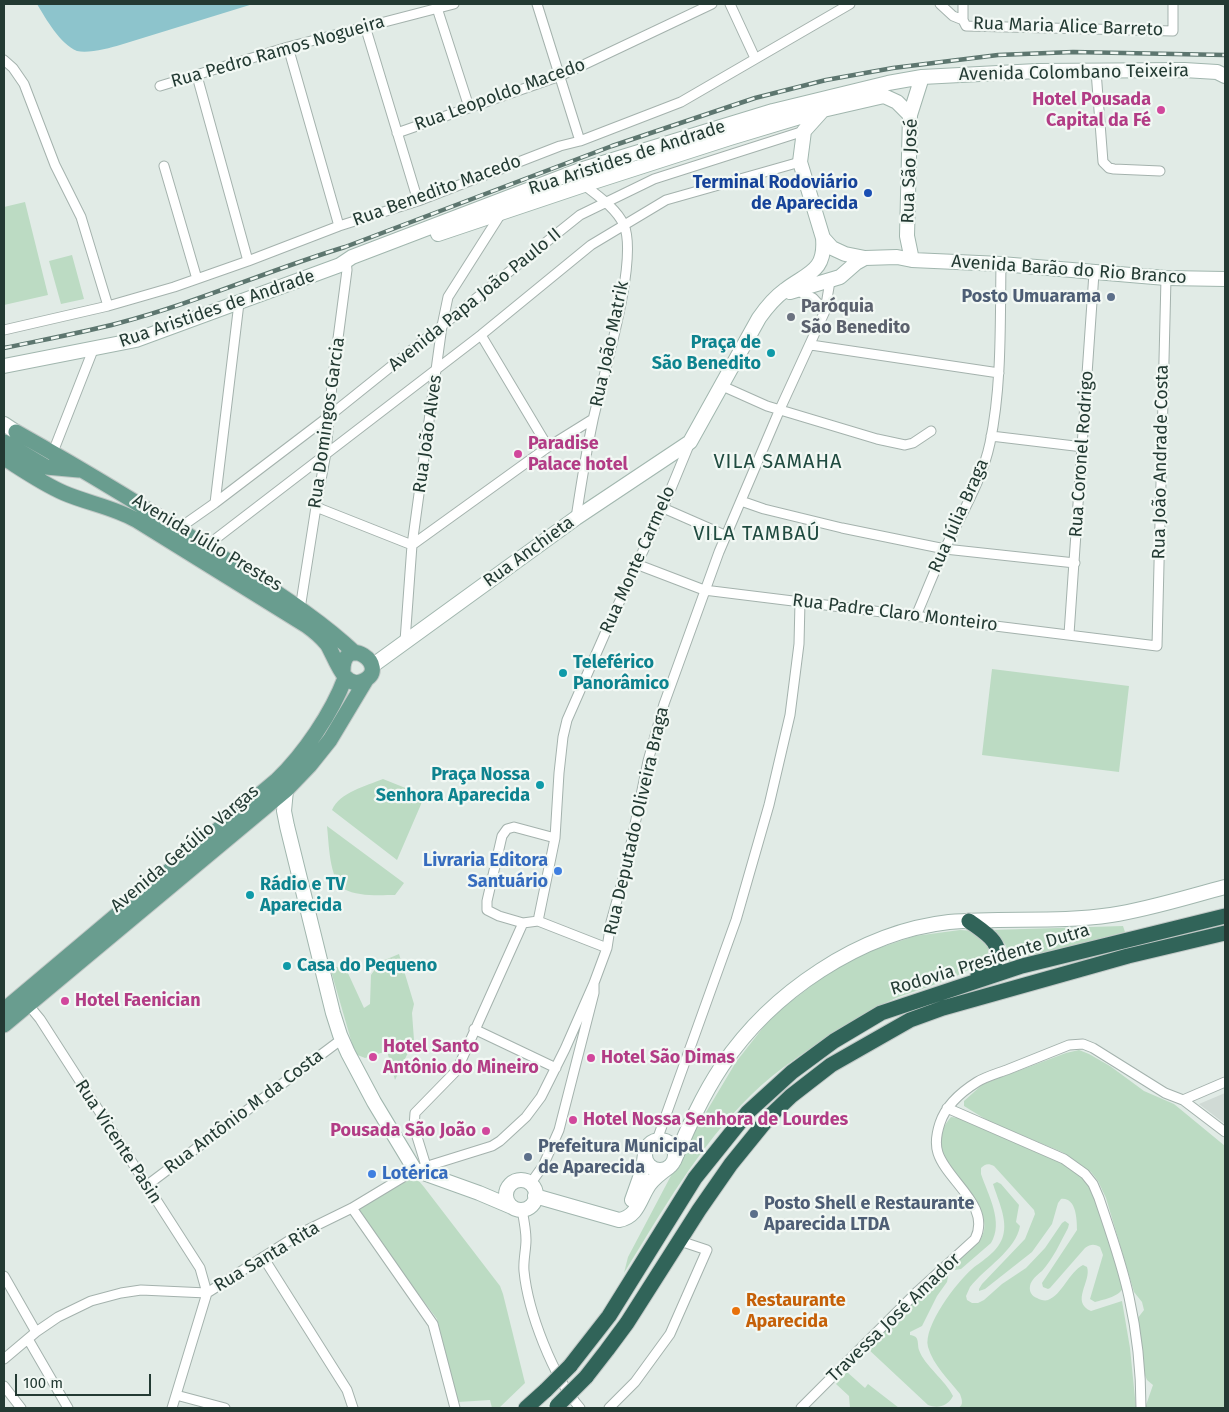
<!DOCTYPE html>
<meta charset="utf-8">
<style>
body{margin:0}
#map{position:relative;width:1229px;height:1412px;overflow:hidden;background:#e1ebe6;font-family:"Fira Sans",sans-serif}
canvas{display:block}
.frame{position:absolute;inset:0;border:5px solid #233a33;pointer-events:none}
.scale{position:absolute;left:15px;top:1374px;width:136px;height:22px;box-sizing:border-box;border:2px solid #233a33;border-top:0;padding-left:6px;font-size:15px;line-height:18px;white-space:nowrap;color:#233a33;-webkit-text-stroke:4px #f2f8f4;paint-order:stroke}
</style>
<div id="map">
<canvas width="1229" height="1412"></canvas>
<div class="frame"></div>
<div class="scale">100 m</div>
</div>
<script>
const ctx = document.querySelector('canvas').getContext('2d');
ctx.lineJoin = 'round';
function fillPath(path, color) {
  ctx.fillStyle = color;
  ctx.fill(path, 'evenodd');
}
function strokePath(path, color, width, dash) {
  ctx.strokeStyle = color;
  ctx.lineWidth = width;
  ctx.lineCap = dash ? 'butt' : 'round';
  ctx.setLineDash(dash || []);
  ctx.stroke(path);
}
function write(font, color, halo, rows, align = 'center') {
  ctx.font = font + ' "Fira Sans",sans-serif';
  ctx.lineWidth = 4.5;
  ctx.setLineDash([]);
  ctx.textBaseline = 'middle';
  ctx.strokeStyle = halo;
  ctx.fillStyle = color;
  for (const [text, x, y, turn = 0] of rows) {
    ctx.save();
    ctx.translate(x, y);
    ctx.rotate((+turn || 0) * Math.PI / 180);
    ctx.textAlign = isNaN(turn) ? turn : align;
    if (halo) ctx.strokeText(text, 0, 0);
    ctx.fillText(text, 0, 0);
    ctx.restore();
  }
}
const built = new Path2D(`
 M 1225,1093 L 1225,1124 L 1199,1104 Z`);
const green = new Path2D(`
 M 25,202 L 48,295 L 4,305 L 4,207 Z
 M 72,255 L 84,299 L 61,304 L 49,261 Z
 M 992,669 L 1129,686 L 1119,772 L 982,755 Z
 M 383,779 L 418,793 L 422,802 L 397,860 L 332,810 C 340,792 366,786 383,779 Z
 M 327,826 L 404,883 L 395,895 C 381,895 358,897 344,889 C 329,879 329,843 327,826 Z
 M 1123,926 L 1125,932 L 1002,965 C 1012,947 1006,944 992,930 Z
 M 960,930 L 976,931 L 989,944 C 989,951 988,957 983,961 C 961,978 922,988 896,998 C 877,1006 860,1017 843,1028 C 811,1048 778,1068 751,1095 C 699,1146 662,1211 624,1273 L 628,1257 L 693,1134 L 736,1062 L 765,1025 L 785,1006 L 822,978 L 840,966 L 861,954 L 915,936 Z
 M 399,954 L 414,1004 L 412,1013 L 414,1040 L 395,1080 L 387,1051 L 365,1058 L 355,1054 L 329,964 L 347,971 L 364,1008 L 370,1004 L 371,975 L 380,962 Z
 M 1079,1050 L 1089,1054 L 1110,1066 L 1144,1091 L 1174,1104 L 1225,1146 L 1225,1408 L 1145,1408 L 1153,1385 L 1147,1380 L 1144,1373 L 1137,1319 L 1144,1310 L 1142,1302 L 1134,1292 L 1106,1198 L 1098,1181 L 1091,1172 L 1062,1152 L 990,1122 L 964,1106 L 964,1101 L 983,1084 L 1066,1053 Z
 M 951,1117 L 959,1118 L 1059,1161 L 1080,1175 L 1087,1183 L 1097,1201 L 1124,1286 C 1120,1297 1105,1299 1095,1302 L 1090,1299 L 1103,1255 L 1100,1247 C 1094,1244 1091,1244 1085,1248 L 1050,1288 L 1048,1289 L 1043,1287 L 1042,1283 L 1077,1230 C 1077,1219 1076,1197 1061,1199 L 1058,1203 L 1052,1224 L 1032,1252 L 985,1289 L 979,1291 L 979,1289 L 982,1284 L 1025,1239 L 1035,1214 L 1034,1210 L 994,1166 C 988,1163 985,1164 981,1168 L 981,1174 C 988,1195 1004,1222 991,1243 L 961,1269 L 949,1271 L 947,1282 L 937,1296 L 922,1326 L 910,1332 L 910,1335 C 920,1336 917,1343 919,1350 C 924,1365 946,1381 953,1396 C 948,1406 938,1409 928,1405 L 867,1348 L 981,1238 C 1000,1209 939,1171 940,1138 C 941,1130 946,1123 951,1117 Z
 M 406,1177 L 418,1180 L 424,1187 L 500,1286 L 503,1294 L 525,1383 L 499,1408 L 492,1408 L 490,1400 L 458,1402 L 437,1319 L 354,1208 Z
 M 997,1182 L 1001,1184 L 1019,1205 L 1016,1222 L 1020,1226 C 1016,1250 985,1268 970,1287 L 966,1296 L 967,1300 L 972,1303 L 978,1303 L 984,1300 L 1002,1284 L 1026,1268 L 1045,1248 L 1062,1223 L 1065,1221 L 1069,1224 L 1068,1228 C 1060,1243 1053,1259 1042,1271 C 1037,1275 1031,1280 1030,1286 C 1029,1292 1032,1296 1037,1298 C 1040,1300 1045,1301 1048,1300 C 1062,1295 1069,1272 1083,1265 L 1087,1267 C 1092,1281 1070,1302 1091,1311 L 1122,1301 L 1130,1348 L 1136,1408 L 958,1408 C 964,1405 962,1400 960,1394 C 949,1380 933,1365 928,1347 C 923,1326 957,1282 972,1269 C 983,1260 999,1251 1003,1236 C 1008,1220 998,1200 993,1184 Z
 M 847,1372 L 865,1388 L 868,1384 L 899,1408 L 850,1408 L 849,1396 L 836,1384 Z`);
const water = new Path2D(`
 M 37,4 L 253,4 L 120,45 C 110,48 88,54 77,51 C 60,44 46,19 37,4 Z`);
const street = new Path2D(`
 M 537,4 L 580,141
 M 730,4 L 755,58
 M 940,4 L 953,16 L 963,20 L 966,26 L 1173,31 L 1173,4
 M 963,4 L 963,20
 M 437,8 L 469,107
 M 365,26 L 418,201
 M 288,47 L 339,226
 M 4,60 L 13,68 L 24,84 L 55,165 L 81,217 L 108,306
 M 1096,71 L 1103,162 L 1109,168 L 1114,169 L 1160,171
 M 197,76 L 248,261
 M 160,86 L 288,47 L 454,4
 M 397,133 L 560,76 L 712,4
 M 164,166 L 197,279
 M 796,290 L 813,298 L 825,311
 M 4,330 L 108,306 L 174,287 L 248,261 L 339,226 L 418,201 L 560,146 L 580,141 L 681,102 L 850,4
 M 481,335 L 548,447
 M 811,345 L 999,373
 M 720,385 L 767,406 L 877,439 L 905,445 L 913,443 L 931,431
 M 991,436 L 1083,447
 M 53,452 L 93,350
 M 741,501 L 764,509 L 842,528 L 945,549 L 1075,563
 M 215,503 L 239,303
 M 316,507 L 412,545 L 548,447 L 593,419
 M 663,508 L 727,536
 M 576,518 C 581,485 586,453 593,420 C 602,379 639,261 624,225 C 616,208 598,196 584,185
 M 178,529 L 215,503 L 328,417 L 580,215 L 654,179 L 804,131
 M 205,547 L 481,335 L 591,245 L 666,200 L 800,162
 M 636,564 L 704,590 L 1157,646 L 1166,278
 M 300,609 L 316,507 L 326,453 L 332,384 L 347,270 L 346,260
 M 916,616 C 926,593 934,571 945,549 C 961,514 982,481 990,443 C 1002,385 1000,324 1001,264
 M 1069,634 L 1094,273
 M 405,641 L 412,545 L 442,326 L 448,297 L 502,212
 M 555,838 L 514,827 L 507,829 L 502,836 L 487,901 L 487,910 L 499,916 L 523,923 L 538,921 L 607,948
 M 538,921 L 555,838 L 559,773 L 563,737 L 567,720 L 611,620 L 663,508 L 689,445
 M 26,1002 L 40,1019 L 200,1268 L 207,1293
 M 474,1029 L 556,1068
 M 1183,1100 L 1225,1082
 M 947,1108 L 1064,1159 L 1085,1174 L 1093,1184 L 1099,1198 C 1110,1231 1122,1264 1129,1297 C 1137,1333 1141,1372 1141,1408
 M 657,1140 L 736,920 L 769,805 L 790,715 L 799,644 L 800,602
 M 426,1166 L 414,1127 L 415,1113 L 457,1070 L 523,923
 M 530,1184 L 543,1166 L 559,1130 L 594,993 L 594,983
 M 146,1186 L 342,1039
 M 352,1208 L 433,1324 L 455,1408
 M 522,1210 C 524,1220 526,1230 526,1240 C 526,1250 523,1261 524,1271 C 528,1312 553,1377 580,1408
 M 263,1257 L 340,1379 L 347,1390 L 353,1408
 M 4,1276 L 36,1332
 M 28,1339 L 68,1408
 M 4,1359 L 36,1332 L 58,1317 L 91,1301 L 121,1293 L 141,1290 L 207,1293 L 301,1233 L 352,1208 L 415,1170 L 492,1146 L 500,1141 L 526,1117 L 541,1097 L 565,1049 L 594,983 L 607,948 L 611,922 L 626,868 L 648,761 L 664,704 L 719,552 L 780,409 L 825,311 L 830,281
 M 4,1386 L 21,1408
 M 176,1395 L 225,1408
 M 172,1408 L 207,1293
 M 609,1408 L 635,1382 L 670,1334 L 707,1250 L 680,1241
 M 801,1408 L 918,1291 L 975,1239 C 992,1206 947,1181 938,1153 C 935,1144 937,1132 940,1123 C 946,1105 961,1092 977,1082 C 987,1076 999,1073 1009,1069 C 1029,1061 1049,1053 1069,1045 L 1083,1044 L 1093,1048 L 1165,1093 L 1183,1100 L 1225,1132`);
const secondary = new Path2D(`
 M 822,111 L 804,131 L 800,162 L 823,238 L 832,248 L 845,254 L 865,258 L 897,257 L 912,260 L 1001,264 L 1166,278 L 1225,279
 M 438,234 L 584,185 L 730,138 L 823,110 L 884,96 L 897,102 L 910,115
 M 912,260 L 907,236 L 910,115 L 922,77
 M 790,292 L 840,277 L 856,263 L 865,258
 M 4,366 L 136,340 L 340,265 L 352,257 L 580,170 L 773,111 L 888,83 L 922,77 L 1037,71 L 1184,70 L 1217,72 L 1225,76
 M 4,424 L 16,432
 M 372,666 L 576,518 L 690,442 L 759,318 C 766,308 774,298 785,290 C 807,273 826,272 823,238
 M 286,790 L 284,811 L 287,826 L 333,1013 L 340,1035 L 348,1053 L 374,1102 L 415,1170 L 479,1193 L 512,1207
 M645 1155a15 15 0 1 1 30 0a15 15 0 1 1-30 0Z
 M 674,1161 C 688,1128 702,1096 722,1066 C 771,993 860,932 949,922 C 1003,917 1058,923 1111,915 C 1150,909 1187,897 1225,887
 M506 1195a15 15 0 1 1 30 0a15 15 0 1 1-30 0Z
 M 535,1196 L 619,1220 C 638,1217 640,1198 649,1185 C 654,1178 662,1172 669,1167
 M 632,1200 L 643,1169 L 645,1154`);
const primary = new Path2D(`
 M 16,432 C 91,474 164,519 236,566 C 277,593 319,619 355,653
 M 4,442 L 46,467 L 79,470
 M 4,458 C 23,470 43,484 64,493 C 87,503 113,507 136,520 L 307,626 C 314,631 321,637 327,644 C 335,656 344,691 363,681 C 393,667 341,629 343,674
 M 4,1010 L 277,780 C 304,754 332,713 345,678
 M 4,1025 L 286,790 L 310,765 L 330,740 L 366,680`);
const highway = new Path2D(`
 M 969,921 C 982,931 1007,944 994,963 C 990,969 984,973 978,975
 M 570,1366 L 609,1316 L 695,1178 L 748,1112 L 792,1072 L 834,1041 L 881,1013 L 1022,966 L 1225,916
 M 586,1377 L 607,1350 L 627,1323 L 699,1210 L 731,1164 L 770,1116 L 791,1096 L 831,1065 L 910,1020 L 943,1008 L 1128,956 L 1225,933
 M 526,1408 L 546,1390`);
const rail = new Path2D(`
 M 4,348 C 42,340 81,333 119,323 C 196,303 269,270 345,247 L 612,146 L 755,98 L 826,80 L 893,68 L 998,55 L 1073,52 L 1225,55`);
const highwayBridge = new Path2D(`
 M 546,1390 L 570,1366
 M 557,1406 L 586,1377`);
const markers = [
 [1161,110,5,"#d1479c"],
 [868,193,5,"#1a4fb4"],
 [1111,297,5,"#5c6f8a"],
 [791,317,5,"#6b7280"],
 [771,353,5,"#0f9aa8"],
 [518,454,5,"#d1479c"],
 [563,673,5,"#0f9aa8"],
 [540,785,5,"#0f9aa8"],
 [558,871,5,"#3f7fe0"],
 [250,895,5,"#0f9aa8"],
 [287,966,5,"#0f9aa8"],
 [65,1001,5,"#d1479c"],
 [373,1057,5,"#d1479c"],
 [591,1058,5,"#d1479c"],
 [573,1120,5,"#d1479c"],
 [486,1131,5,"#d1479c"],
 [528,1157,5,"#5c6f8a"],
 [372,1174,5,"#3f7fe0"],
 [754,1214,5,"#5c6f8a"],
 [736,1311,5,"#e8710a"]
];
const streetNames = [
 ["Rua Maria Alice Barreto",1068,27,2],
 ["Rua Pedro Ramos Nogueira",278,52,-16],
 ["Avenida Colombano Teixeira",1074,73,-1],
 ["Rua Leopoldo Macedo",500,95,-20],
 ["Rua Aristides de Andrade",627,158,-18],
 ["Rua São José",910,171,-88],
 ["Rua Benedito Macedo",437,191,-20],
 ["Avenida Barão do Rio Branco",1069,270,4],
 ["Avenida Papa João Paulo II",475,300,-39],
 ["Rua Aristides de Andrade",217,309,-19],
 ["Rua João Matrik",610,344,-78],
 ["Rua Domingos Garcia",327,423,-82],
 ["Rua João Alves",428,434,-82],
 ["Rua Coronel Rodrigo",1082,454,-86],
 ["Rua João Andrade Costa",1161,462,-89],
 ["Rua Júlia Braga",959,516,-66],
 ["Avenida Júlio Prestes",207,543,31],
 ["Rua Anchieta",529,552,-36],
 ["Rua Monte Carmelo",638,560,-66],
 ["Rua Padre Claro Monteiro",895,613,7],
 ["Rua Deputado Oliveira Braga",637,821,-77],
 ["Avenida Getúlio Vargas",185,849,-40],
 ["Rodovia Presidente Dutra",990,960,-17],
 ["Rua Antônio M da Costa",244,1112,-37],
 ["Rua Vicente Pasin",118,1142,57],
 ["Rua Santa Rita",267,1257,-31],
 ["Travessa José Amador",894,1318,-44]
];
const hotelNames = [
 ["Hotel Pousada",1151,100,"right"],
 ["Capital da Fé",1151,121,"right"],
 ["Paradise",528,444],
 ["Palace hotel",528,465],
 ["Hotel Faenician",75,1001],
 ["Hotel Santo",383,1047],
 ["Antônio do Mineiro",383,1068],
 ["Hotel São Dimas",601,1058],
 ["Hotel Nossa Senhora de Lourdes",583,1120],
 ["Pousada São João",476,1131,"right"]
];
const transitNames = [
 ["Terminal Rodoviário",858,183],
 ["de Aparecida",858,204]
];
const serviceNames = [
 ["Posto Umuarama",1101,297,"right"],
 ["Prefeitura Municipal",538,1147],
 ["de Aparecida",538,1168],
 ["Posto Shell e Restaurante",764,1204],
 ["Aparecida LTDA",764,1225]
];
const worshipNames = [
 ["Paróquia",801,307],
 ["São Benedito",801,328]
];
const cultureNames = [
 ["Praça de",761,343,"right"],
 ["São Benedito",761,364,"right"],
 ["Teleférico",573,663],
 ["Panorâmico",573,684],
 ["Praça Nossa",530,775,"right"],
 ["Senhora Aparecida",530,796,"right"],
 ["Rádio e TV",260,885],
 ["Aparecida",260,906],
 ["Casa do Pequeno",297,966]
];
const shopNames = [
 ["Livraria Editora",548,861],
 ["Santuário",548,882],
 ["Lotérica",382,1174,"left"]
];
const foodNames = [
 ["Restaurante",746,1301],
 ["Aparecida",746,1322]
];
const quarterNames = [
 ["VILA SAMAHA",778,462],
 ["VILA TAMBAÚ",757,534]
];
fillPath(built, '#d0dad5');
fillPath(green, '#bcdbc3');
fillPath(water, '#8dc4cc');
strokePath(street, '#a4b2ad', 11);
strokePath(secondary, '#a1b6ae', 16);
strokePath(primary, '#c1c8c6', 17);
strokePath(highway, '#c1c8c6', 17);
strokePath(street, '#fff', 9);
strokePath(secondary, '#fff', 14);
strokePath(primary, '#699d8f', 15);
strokePath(highway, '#316459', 15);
strokePath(rail, '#5d766f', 4.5);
strokePath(rail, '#f2f8f4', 2.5, [8]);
strokePath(highwayBridge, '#c1c8c6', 17, []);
strokePath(highwayBridge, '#316459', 15);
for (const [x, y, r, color] of markers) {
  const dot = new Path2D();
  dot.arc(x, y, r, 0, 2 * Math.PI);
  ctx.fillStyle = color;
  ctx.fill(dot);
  strokePath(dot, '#f2f8f4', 2);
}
write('18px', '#233a33', '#f2f8f4', streetNames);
write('bold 18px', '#b23c85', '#f2f8f4', hotelNames, 'left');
write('bold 18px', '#164399', '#f2f8f4', transitNames, 'right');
write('bold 18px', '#4e5e75', '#f2f8f4', serviceNames, 'left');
write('bold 18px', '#5b616d', '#f2f8f4', worshipNames, 'left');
write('bold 18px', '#0d838f', '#f2f8f4', cultureNames, 'left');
write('bold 18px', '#366cbe', '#f2f8f4', shopNames, 'right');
write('bold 18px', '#c56008', '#f2f8f4', foodNames, 'left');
ctx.letterSpacing = '1px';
write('20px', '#204b40', '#f2f8f4', quarterNames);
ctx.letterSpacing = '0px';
</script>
